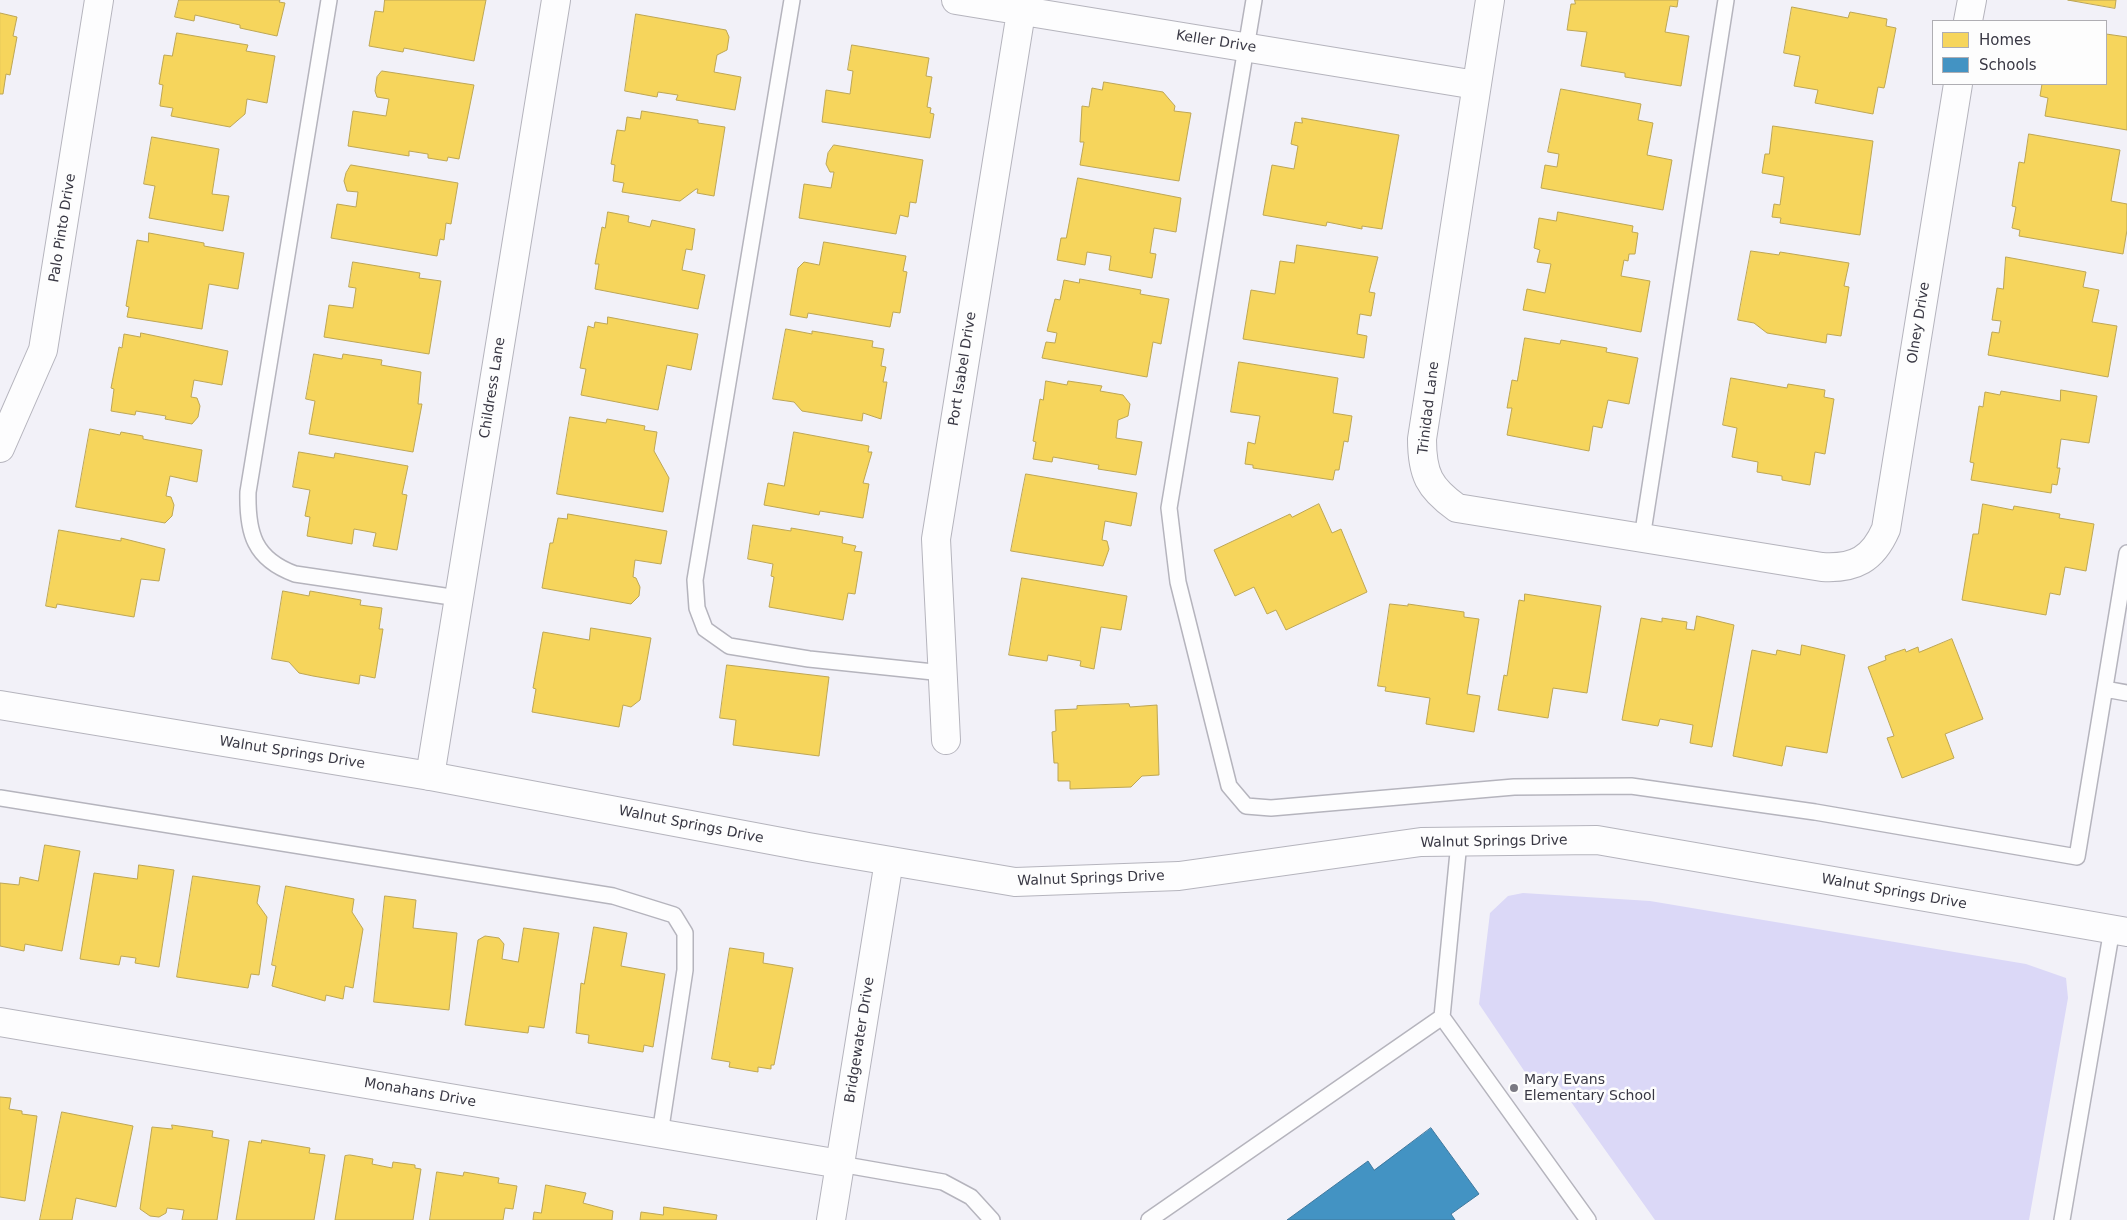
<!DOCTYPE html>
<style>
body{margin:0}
#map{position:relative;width:2127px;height:1220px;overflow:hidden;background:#f2f1f8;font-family:"DejaVu Sans",sans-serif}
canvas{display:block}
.legend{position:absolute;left:1932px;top:20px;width:175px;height:65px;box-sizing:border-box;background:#fdfdfd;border:1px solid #afaeb3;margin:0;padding:6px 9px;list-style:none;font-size:15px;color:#393844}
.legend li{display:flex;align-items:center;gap:10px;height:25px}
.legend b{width:25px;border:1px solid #afaeb3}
</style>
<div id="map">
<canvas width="2127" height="1220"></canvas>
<ul class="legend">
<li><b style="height:14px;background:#f6d55c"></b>Homes</li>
<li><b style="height:14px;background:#4393c3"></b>Schools</li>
</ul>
</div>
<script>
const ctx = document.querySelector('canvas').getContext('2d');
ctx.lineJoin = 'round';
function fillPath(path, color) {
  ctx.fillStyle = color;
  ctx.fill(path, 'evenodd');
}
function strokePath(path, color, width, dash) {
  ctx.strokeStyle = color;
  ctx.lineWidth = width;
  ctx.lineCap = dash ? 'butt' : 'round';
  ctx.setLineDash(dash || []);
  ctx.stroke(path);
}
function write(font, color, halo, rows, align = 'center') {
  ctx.font = font + ' "DejaVu Sans",sans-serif';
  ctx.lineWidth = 5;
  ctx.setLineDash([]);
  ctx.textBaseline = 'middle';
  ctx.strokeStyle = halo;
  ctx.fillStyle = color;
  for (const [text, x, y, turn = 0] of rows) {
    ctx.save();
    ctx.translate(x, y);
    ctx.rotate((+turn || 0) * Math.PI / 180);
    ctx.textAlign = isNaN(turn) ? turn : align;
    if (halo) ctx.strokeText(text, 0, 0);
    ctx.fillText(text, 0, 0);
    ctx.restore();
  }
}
const green = new Path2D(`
 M 1523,893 L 1650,901 L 2026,964 L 2066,978 L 2068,998 L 2029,1220 L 1655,1220 L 1549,1071 L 1533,1084 L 1479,1004 L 1490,913 L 1508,896 Z`);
const homes = new Path2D(`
 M 179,0 L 280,0 L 279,2 L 285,3 L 277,36 L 240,28 L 240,25 L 195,15 L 194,21 L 175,17 Z
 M 385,0 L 486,0 L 474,61 L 404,48 L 403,52 L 369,46 L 375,11 L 383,12 Z
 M 1575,0 L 1678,0 L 1677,7 L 1670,6 L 1665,32 L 1689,36 L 1681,86 L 1625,77 L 1625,73 L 1581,66 L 1587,32 L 1567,30 L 1571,4 L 1575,4 Z
 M 2068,0 L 2116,0 L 2115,8 Z
 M 1792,7 L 1848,18 L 1850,12 L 1887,19 L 1886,26 L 1896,28 L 1885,84 L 1884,88 L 1878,87 L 1873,114 L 1815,103 L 1818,90 L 1794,86 L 1800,56 L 1784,53 Z
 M 0,13 L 17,17 L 13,36 L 17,37 L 10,75 L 6,74 L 3,94 L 0,94 Z
 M 636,14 L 726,30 L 729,37 L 727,50 L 717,55 L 714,72 L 741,77 L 735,110 L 676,100 L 678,95 L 658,92 L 657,97 L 625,91 Z
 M 177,33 L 248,45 L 246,51 L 275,56 L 267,103 L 247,99 L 245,114 L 230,127 L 171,116 L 173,108 L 160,106 L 163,85 L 159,84 L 164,55 L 172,56 Z
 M 2106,34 L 2127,37 L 2127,130 L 2045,116 L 2048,98 L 2040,96 L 2042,84 L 2106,84 Z
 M 852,45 L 929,58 L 926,76 L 932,77 L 927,107 L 931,108 L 930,113 L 934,114 L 930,138 L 822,122 L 826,90 L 850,94 L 853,71 L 848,70 Z
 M 382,71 L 474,85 L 459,159 L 448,157 L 447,161 L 428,158 L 428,154 L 409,151 L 409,156 L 348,146 L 353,111 L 386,116 L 389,99 L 377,97 L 375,91 L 377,77 Z
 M 1104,82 L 1163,92 L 1175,106 L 1174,111 L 1191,113 L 1179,181 L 1080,165 L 1084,142 L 1080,142 L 1082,106 L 1089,107 L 1092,88 L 1102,90 Z
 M 1561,89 L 1641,104 L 1638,120 L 1653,123 L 1647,155 L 1672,160 L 1663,210 L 1541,188 L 1545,165 L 1557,167 L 1559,154 L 1548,152 Z
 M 642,111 L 698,120 L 698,123 L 725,127 L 714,196 L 697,193 L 698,189 L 696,189 L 680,201 L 622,192 L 624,183 L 613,181 L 615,165 L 611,164 L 617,130 L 625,131 L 627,117 L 640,119 Z
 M 1302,118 L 1399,135 L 1382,229 L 1362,226 L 1362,229 L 1327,222 L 1326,226 L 1263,215 L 1272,165 L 1294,169 L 1298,146 L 1291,144 L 1295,122 L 1302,123 Z
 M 1773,126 L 1873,141 L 1860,235 L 1780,223 L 1781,218 L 1772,217 L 1774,204 L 1780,205 L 1784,177 L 1762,173 L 1765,154 L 1769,154 Z
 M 2029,134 L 2120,150 L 2111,201 L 2127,204 L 2127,230 L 2123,254 L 2019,236 L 2020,230 L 2012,228 L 2016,207 L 2012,206 L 2019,162 L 2024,163 Z
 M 152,137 L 219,149 L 212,194 L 229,196 L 223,231 L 149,218 L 155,186 L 144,184 Z
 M 834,145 L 923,160 L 916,203 L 910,202 L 908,217 L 900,215 L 896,234 L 799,218 L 804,184 L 831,188 L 834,172 L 830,172 L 826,164 L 828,153 Z
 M 351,165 L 458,183 L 451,224 L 446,223 L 444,240 L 440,239 L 437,256 L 331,238 L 337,204 L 356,207 L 358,192 L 347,191 L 344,181 L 346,173 Z
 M 1078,178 L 1181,198 L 1176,232 L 1154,228 L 1150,253 L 1156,254 L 1152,278 L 1109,270 L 1111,256 L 1087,252 L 1085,265 L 1057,260 L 1061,238 L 1066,238 Z
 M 608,212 L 629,216 L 628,222 L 650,227 L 652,220 L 695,229 L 692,250 L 686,249 L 682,270 L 705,275 L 698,309 L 595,289 L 599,264 L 595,264 L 602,227 L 605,228 Z
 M 1558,212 L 1633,226 L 1632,232 L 1638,233 L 1635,254 L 1629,254 L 1628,261 L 1624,260 L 1621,276 L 1650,281 L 1641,332 L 1523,310 L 1527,289 L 1545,293 L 1551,264 L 1537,262 L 1540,250 L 1534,248 L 1539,218 L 1556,221 Z
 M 149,233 L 204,243 L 204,246 L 244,253 L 238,289 L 209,284 L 202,329 L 127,317 L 129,307 L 126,306 L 137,240 L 148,242 Z
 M 824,242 L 906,256 L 903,271 L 907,272 L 900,313 L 893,312 L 890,327 L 808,313 L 807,318 L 790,315 L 798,268 L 804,262 L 819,265 Z
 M 1297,245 L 1378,257 L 1369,292 L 1375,293 L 1371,316 L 1360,314 L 1357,334 L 1367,336 L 1364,358 L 1243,339 L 1251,290 L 1275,294 L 1280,261 L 1294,263 Z
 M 1751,251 L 1779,255 L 1780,252 L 1849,263 L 1844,286 L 1849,287 L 1841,336 L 1827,334 L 1826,343 L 1767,333 L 1754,323 L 1738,320 Z
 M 2006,257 L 2086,272 L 2083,287 L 2099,290 L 2092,322 L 2117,326 L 2108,377 L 1988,355 L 1992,332 L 1999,333 L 2001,321 L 1992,320 L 1997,288 L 2003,289 Z
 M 353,262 L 420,273 L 419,278 L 441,281 L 429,354 L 324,337 L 329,305 L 353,308 L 356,288 L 349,287 Z
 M 1080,279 L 1141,290 L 1140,294 L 1169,299 L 1161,344 L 1153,342 L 1147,377 L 1042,358 L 1046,342 L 1055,343 L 1057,333 L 1047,331 L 1055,299 L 1060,300 L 1064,280 L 1079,283 Z
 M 608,317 L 698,334 L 691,370 L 667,365 L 658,410 L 581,395 L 586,369 L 580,368 L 588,326 L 594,328 L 595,322 L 607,324 Z
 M 786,329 L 812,334 L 812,331 L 873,341 L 872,347 L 884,349 L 881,366 L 886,367 L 883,382 L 887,382 L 881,419 L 863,413 L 862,421 L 802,411 L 794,402 L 773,399 Z
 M 141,333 L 228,351 L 222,385 L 194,380 L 191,397 L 197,398 L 200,406 L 198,417 L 192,424 L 165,419 L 166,416 L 136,411 L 135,415 L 111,411 L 114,389 L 111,388 L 119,347 L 122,348 L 124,334 L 140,337 Z
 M 1525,338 L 1560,344 L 1561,340 L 1607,348 L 1606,352 L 1638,358 L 1629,404 L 1608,400 L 1602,428 L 1593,426 L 1589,451 L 1507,435 L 1512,408 L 1507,408 L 1512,380 L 1517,381 Z
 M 314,354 L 342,359 L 343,354 L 382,360 L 381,365 L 421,372 L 418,404 L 422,404 L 413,452 L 309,434 L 315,401 L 306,399 Z
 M 1239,362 L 1338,378 L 1333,413 L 1352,416 L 1348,442 L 1344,441 L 1339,470 L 1335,470 L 1333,480 L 1253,468 L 1253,465 L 1245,464 L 1248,442 L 1255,444 L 1260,416 L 1231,412 Z
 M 1731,378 L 1787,388 L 1788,384 L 1825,390 L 1824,397 L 1834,399 L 1825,454 L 1815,452 L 1810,485 L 1782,480 L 1782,476 L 1757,472 L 1758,462 L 1732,457 L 1737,428 L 1723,425 Z
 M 1046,381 L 1067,385 L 1068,381 L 1102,386 L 1100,391 L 1123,395 L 1130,404 L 1128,416 L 1118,420 L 1116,438 L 1142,442 L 1136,475 L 1098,469 L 1099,465 L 1053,457 L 1052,462 L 1033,459 L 1036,442 L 1033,441 L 1040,399 L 1043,400 Z
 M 2061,390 L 2097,396 L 2089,443 L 2061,439 L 2057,468 L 2060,468 L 2057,485 L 2052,484 L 2051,493 L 1971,480 L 1974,463 L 1970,462 L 1979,406 L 1983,407 L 1985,392 L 2000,395 L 2001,391 L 2060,401 Z
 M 570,417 L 606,423 L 607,419 L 645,426 L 644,430 L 657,432 L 654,451 L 669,478 L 663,512 L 557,494 Z
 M 90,429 L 120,435 L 121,432 L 143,436 L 143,439 L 202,450 L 197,482 L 170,476 L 166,496 L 171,497 L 174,505 L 172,516 L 165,523 L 76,507 Z
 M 794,432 L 869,446 L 868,452 L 872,452 L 863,483 L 869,484 L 863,518 L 820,511 L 819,515 L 764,505 L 768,483 L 784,486 Z
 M 299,452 L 334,458 L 335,453 L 408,466 L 402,494 L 407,495 L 397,550 L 373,546 L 376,533 L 354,529 L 352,544 L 307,536 L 310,517 L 305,516 L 310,490 L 293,487 Z
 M 1026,474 L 1137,493 L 1131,526 L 1105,521 L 1102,540 L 1107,541 L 1109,549 L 1103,566 L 1011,551 Z
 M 1319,504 L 1332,533 L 1341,529 L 1367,592 L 1286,630 L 1276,610 L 1267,614 L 1254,587 L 1235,596 L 1214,550 L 1290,514 L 1292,517 Z
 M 1983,504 L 2013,510 L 2014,506 L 2060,514 L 2059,518 L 2094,524 L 2086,571 L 2065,567 L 2060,595 L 2050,593 L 2046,615 L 1962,600 L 1973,534 L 1978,534 Z
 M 568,514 L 667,531 L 661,564 L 635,560 L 633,577 L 636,578 L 640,587 L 639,596 L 631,604 L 542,588 L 550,543 L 553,543 L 558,518 L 567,519 Z
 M 753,525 L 791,531 L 791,528 L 843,537 L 842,543 L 856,546 L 854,551 L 862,552 L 855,594 L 848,593 L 843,620 L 769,607 L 774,577 L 771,576 L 773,564 L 748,559 Z
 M 59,530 L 121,541 L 121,538 L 165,549 L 159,581 L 141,579 L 134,617 L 57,604 L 56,608 L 46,606 Z
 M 1022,578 L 1127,596 L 1121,630 L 1101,627 L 1094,669 L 1080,666 L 1081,661 L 1048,655 L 1047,661 L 1009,655 Z
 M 283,591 L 309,596 L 310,591 L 361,600 L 360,605 L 382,608 L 379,629 L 383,629 L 375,678 L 360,675 L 359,684 L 313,676 L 299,673 L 289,662 L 272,659 Z
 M 1525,594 L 1601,606 L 1587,693 L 1553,688 L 1548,718 L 1498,710 L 1504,675 L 1507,676 L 1519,600 L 1524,601 Z
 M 1390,604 L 1408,606 L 1408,604 L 1464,612 L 1464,617 L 1479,619 L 1467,694 L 1480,696 L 1474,732 L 1426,724 L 1430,698 L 1385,691 L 1386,687 L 1378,686 Z
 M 1697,616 L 1734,625 L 1712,747 L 1690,743 L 1693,725 L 1660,719 L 1658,726 L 1622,720 L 1641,618 L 1662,622 L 1662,618 L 1687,622 L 1686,629 L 1694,630 Z
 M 591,628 L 651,638 L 640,700 L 631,707 L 623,705 L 619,727 L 532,712 L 536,689 L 533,688 L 543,632 L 589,640 Z
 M 1952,639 L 1983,719 L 1945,734 L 1954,758 L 1902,778 L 1887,738 L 1894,736 L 1868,667 L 1886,660 L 1885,656 L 1905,649 L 1906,652 L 1918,647 L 1919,652 Z
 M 1802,645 L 1845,655 L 1827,753 L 1786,746 L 1782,766 L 1733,756 L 1752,650 L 1776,655 L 1777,650 L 1800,655 Z
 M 727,665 L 829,677 L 819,756 L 733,745 L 736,720 L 720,718 Z
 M 1129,704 L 1130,707 L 1157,705 L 1159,775 L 1142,776 L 1131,787 L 1070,789 L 1070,781 L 1058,781 L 1058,763 L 1054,763 L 1052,732 L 1056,731 L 1055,710 L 1077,709 L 1077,706 Z
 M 45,845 L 80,851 L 62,951 L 25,944 L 24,951 L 0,946 L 0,883 L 19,885 L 20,877 L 38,881 Z
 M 139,865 L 174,870 L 159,967 L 135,963 L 136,958 L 121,956 L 119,965 L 80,959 L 94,873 L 137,879 Z
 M 193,876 L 260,886 L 257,903 L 267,917 L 259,975 L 251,974 L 248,988 L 177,977 Z
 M 286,886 L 354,899 L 352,912 L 363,929 L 353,988 L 345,986 L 343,999 L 326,995 L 325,1001 L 272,986 L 276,966 L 272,965 Z
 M 385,896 L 416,900 L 413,928 L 457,933 L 449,1010 L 374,1002 Z
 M 594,927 L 627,933 L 621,966 L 665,974 L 653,1047 L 644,1045 L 643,1052 L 588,1043 L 589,1035 L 576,1033 L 581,983 L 584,984 Z
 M 524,928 L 559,933 L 544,1028 L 529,1026 L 528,1033 L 465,1025 L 478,940 L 485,936 L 499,938 L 504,944 L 502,959 L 518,962 Z
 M 730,948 L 764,953 L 763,963 L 793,968 L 774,1065 L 771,1065 L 771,1069 L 758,1067 L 758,1072 L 729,1067 L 730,1062 L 712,1059 Z
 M 0,1097 L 11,1098 L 9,1109 L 22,1111 L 22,1114 L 37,1116 L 25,1201 L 0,1197 Z
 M 62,1112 L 133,1126 L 116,1207 L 76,1198 L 72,1220 L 40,1220 Z
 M 172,1125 L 213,1131 L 212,1137 L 229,1140 L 217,1220 L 182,1220 L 184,1210 L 167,1208 L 166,1213 L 159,1217 L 150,1216 L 140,1209 L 152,1127 L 172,1129 Z
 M 262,1140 L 310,1148 L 309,1153 L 325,1155 L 314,1220 L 236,1220 L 249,1141 L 261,1143 Z
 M 350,1155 L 373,1159 L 372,1164 L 392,1168 L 393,1162 L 415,1165 L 415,1168 L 421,1169 L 413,1220 L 335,1220 L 345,1156 Z
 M 437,1172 L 463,1176 L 464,1172 L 499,1178 L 498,1183 L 517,1186 L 513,1209 L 505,1208 L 503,1220 L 430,1220 Z
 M 546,1185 L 586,1193 L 583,1203 L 613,1211 L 612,1220 L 533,1220 L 534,1212 L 541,1213 Z
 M 664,1207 L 717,1215 L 716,1220 L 640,1220 L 641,1212 L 663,1215 Z`);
const schools = new Path2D(`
 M 1431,1128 L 1479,1194 L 1451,1214 L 1455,1220 L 1287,1220 L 1368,1161 L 1374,1170 Z`);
const lane = new Path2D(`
 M 329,0 L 248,492 C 247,533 254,559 295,574 L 458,598
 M 792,0 L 695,580 L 697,608 L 705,629 L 729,646 L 809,659 L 943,673
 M 1254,0 L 1169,508 L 1178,582 L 1229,786 L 1246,806 L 1271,808 L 1514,787 L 1631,786 L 1815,812 L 2077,857 L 2127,553
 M 1642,538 L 1726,0
 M 2105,689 L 2127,693
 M 0,798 L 613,896 L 674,915 L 685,933 L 685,970 L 660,1134
 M 1442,1017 L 1459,842
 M 840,1164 L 943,1182 L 971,1197 L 992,1220
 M 1149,1220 L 1442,1017 L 1588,1220
 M 2062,1220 L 2112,929`);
const street = new Path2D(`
 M 956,0 L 1476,85
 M 1490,0 L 1422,439 C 1422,474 1429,488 1457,508 L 1822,567 C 1855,569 1873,559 1886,529 L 1958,84
 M 1968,21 L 1972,0
 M 0,448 L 43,350 L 99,0
 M 946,740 L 936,539 L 1023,0
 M 430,776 L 556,0
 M 0,1022 L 840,1164
 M 831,1220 L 889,861`);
const secondary = new Path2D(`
 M 0,705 L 430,776 L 808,847 L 1015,882 L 1179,876 L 1421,842 L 1597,840 L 2127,932`);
const markers = [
 [1514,1088,5,"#7a7983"]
];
const streetNames = [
 ["Keller Drive",1216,42,9],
 ["Palo Pinto Drive",63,228,-81],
 ["Olney Drive",1919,323,-81],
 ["Port Isabel Drive",963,369,-81],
 ["Childress Lane",493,388,-81],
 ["Trinidad Lane",1429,408,-83],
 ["Walnut Springs Drive",292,753,9],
 ["Walnut Springs Drive",691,825,11],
 ["Walnut Springs Drive",1494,842,-1],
 ["Walnut Springs Drive",1091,879,-2],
 ["Walnut Springs Drive",1894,892,10],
 ["Bridgewater Drive",860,1040,-81],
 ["Monahans Drive",420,1093,10]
];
const poiNames = [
 ["Mary Evans",1524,1080],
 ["Elementary School",1524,1096]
];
fillPath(green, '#dbd8f7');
fillPath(homes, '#f6d55c');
strokePath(homes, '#bda655', 1);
fillPath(schools, '#4393c3');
strokePath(schools, '#40789d', 1);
strokePath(lane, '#b5b4bd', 18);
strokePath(street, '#b5b4bd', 30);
strokePath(secondary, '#b5b4bd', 30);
strokePath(lane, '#fdfdfe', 15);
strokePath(street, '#fdfdfe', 28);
strokePath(secondary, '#fdfdfe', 28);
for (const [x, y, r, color] of markers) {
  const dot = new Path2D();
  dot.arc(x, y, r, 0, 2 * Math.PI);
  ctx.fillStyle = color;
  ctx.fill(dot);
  strokePath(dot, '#fdfdfd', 2);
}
write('14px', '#393844', '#fdfdfd', streetNames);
write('14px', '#393844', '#fdfdfd', poiNames, 'left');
</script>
